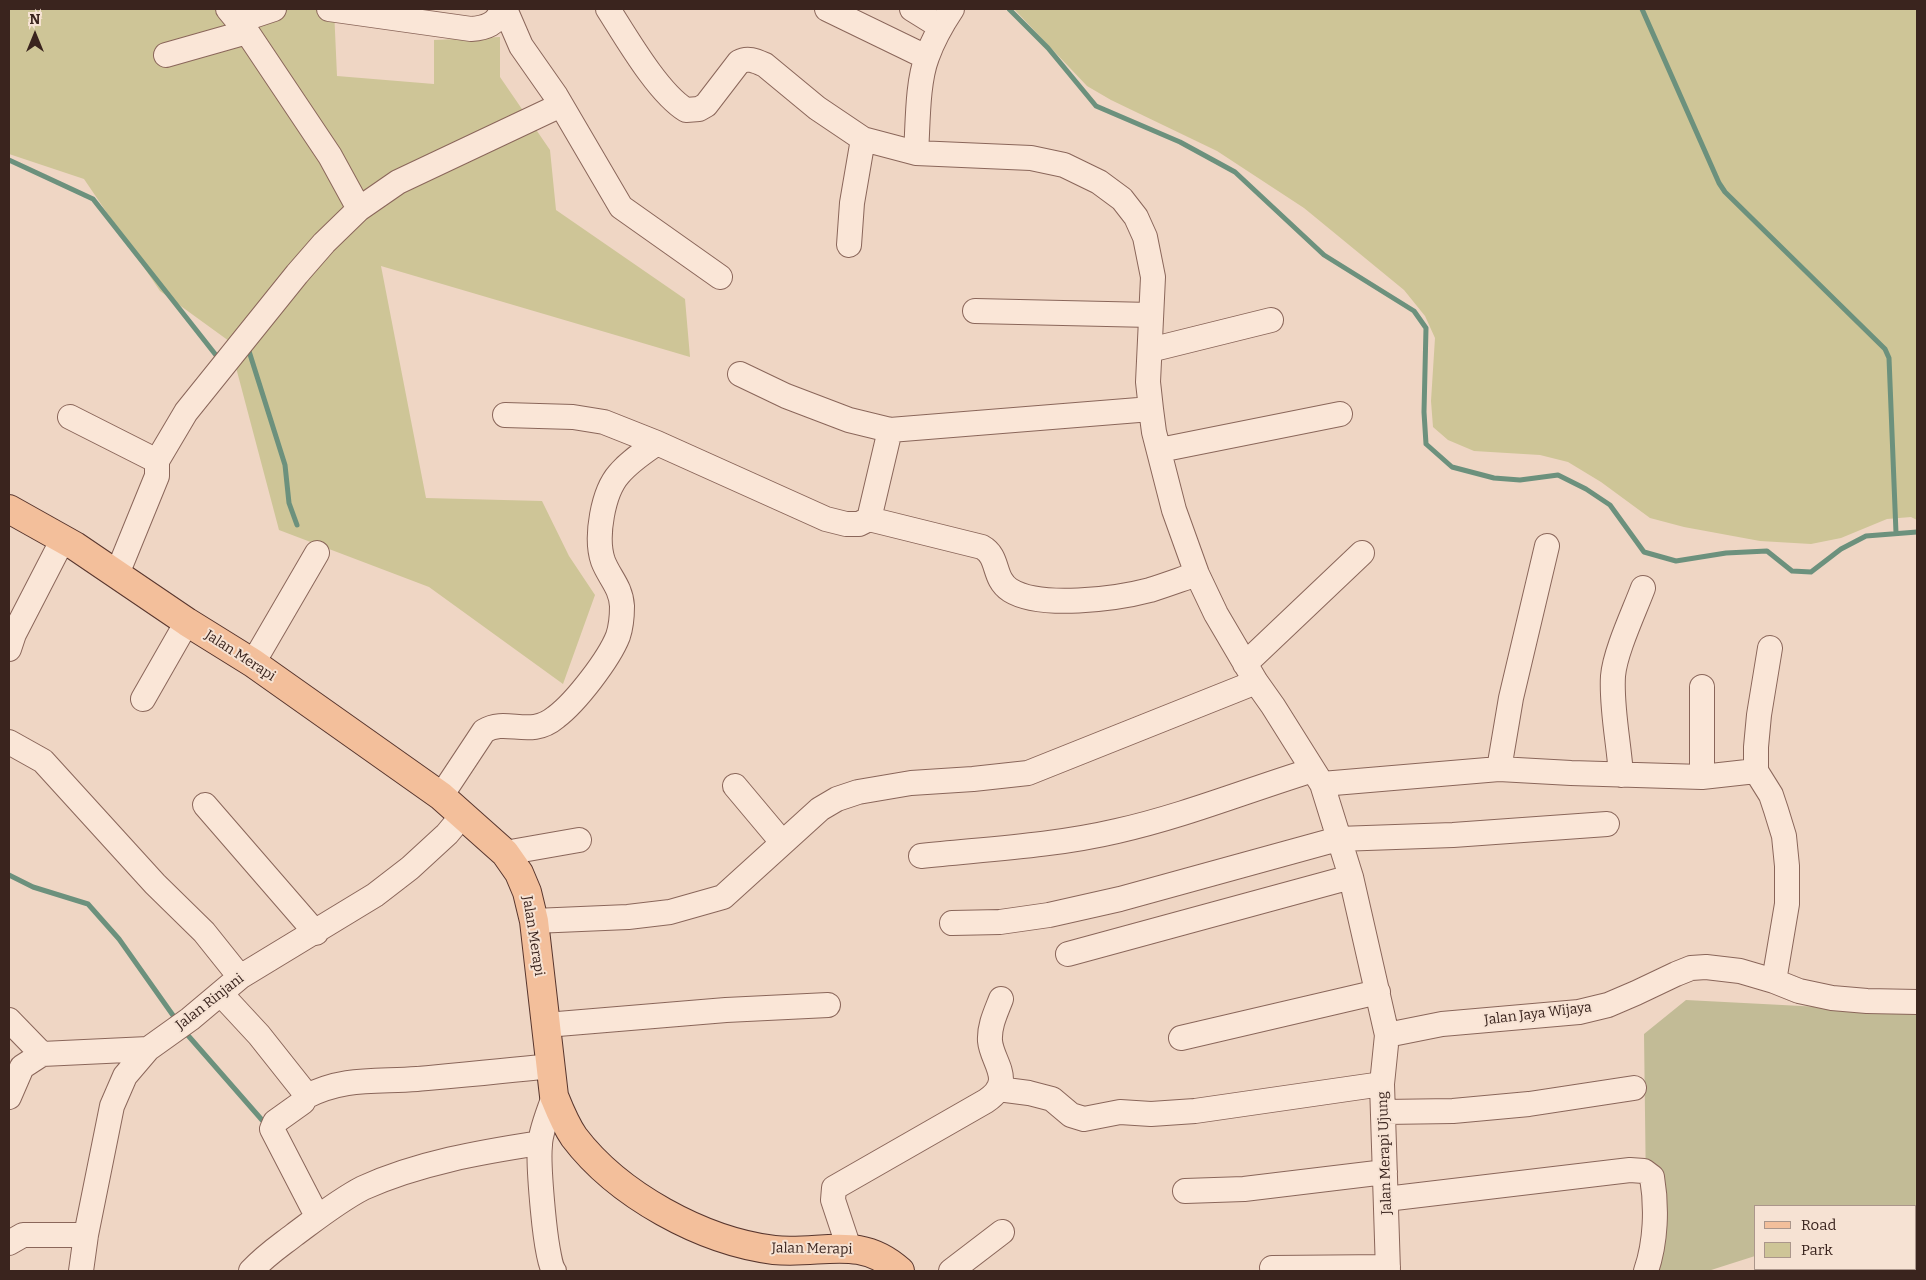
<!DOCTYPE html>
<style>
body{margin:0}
#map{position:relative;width:1926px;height:1280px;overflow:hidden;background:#efd6c4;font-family:Bitter,serif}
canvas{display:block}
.frame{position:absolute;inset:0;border:10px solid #3a241e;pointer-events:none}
.legend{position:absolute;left:1754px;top:1205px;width:162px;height:65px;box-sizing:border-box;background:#f6e2d3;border:1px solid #ab968b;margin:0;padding:6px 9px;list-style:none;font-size:15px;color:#3a241e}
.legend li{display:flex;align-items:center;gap:10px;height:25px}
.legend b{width:25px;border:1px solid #ab968b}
.north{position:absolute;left:10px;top:10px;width:50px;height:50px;-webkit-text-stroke:4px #f6e2d3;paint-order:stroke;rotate:0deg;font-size:14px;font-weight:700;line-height:20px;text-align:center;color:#3a241e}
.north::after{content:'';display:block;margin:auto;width:18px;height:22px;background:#3a241e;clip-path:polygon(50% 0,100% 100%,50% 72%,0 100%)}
</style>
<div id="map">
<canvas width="1926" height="1280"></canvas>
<div class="frame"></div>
<ul class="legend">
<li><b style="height:6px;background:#f3bf9b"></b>Road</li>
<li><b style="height:14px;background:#cec597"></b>Park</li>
</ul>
<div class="north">N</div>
</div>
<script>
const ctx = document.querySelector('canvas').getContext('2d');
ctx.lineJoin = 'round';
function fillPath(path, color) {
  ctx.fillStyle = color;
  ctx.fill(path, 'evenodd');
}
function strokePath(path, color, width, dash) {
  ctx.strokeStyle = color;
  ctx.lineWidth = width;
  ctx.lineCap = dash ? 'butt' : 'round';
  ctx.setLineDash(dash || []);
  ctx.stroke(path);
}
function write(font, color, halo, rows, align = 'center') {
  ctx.font = font + ' Bitter,serif';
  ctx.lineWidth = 4;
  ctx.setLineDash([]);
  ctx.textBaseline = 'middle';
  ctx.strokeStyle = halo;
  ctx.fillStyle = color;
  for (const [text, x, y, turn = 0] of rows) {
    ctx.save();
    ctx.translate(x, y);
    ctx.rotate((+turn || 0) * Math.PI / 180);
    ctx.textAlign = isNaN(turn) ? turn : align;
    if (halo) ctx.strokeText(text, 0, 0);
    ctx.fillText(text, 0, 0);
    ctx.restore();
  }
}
const green = new Path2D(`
 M 9,9 L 334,9 L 337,76 L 434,84 L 434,40 L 500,37 L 500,77 L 550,150 L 556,210 L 685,299 L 690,357 L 381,266 L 426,498 L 542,501 L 569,556 L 595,595 L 563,684 L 429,587 L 279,530 L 229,341 L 160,291 L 84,179 L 9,154 Z
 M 1014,9 L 1917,9 L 1917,520 L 1911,517 L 1887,519 L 1841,538 L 1811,544 L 1760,541 L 1684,527 L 1650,518 L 1601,482 L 1568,462 L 1540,455 L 1474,451 L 1448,440 L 1433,427 L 1431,401 L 1435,338 L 1425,316 L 1404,290 L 1304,208 L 1217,151 L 1111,100 L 1087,86 Z
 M 1915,1259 L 1917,1259 L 1917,1271 L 1755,1271 L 1758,1269 L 1915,1269 Z`);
const cemetery = new Path2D(`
 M 1686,1000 L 1917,1012 L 1917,1263 L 1915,1262 L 1915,1206 L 1755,1206 L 1755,1256 L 1708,1271 L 1647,1271 L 1644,1034 Z`);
const stream = new Path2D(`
 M 1009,9 L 1048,48 L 1096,106 L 1180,142 L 1235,172 L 1324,255 L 1414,311 L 1426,328 L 1424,412 L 1426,444 L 1452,467 L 1494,478 L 1520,480 L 1558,475 L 1586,489 L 1610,505 L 1644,552 L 1676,561 L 1726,553 L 1767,551 L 1792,571 L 1811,572 L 1841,549 L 1866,536 L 1917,532
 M 1642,9 L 1719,183 L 1725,192 L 1885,349 L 1889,358 L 1896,533
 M 9,160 L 93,199 L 219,359
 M 248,348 L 285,465 L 289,503 L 297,525
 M 9,875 L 33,887 L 88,904 L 119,939 L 177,1021
 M 185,1032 L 262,1120`);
const minor = new Path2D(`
 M 228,9 L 247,32 L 330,156 L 359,209
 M 329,9 L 471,29 C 486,28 497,24 502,9
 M 505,9 L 521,46 L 556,96 L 621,207 L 720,277
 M 608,9 C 626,37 658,93 686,110 L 699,109 L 706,105 L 739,62 C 748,57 756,61 765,65 L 817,108 L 863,139 L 916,153 L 1031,158 L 1064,165 L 1099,182 L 1122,199 L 1136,217 L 1145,237 L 1153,277 L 1148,382 L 1151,409 L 1154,432 L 1174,510 L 1197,574 L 1216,614 L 1256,682 L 1273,706 L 1322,784 L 1351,877 L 1387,1035 L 1382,1084 L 1388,1271
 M 827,9 L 926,57
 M 912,9 L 941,27
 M 238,21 L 274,9
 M 166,55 L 247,32
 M 916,153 C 918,125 917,83 927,57 C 933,40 942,24 952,9
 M 849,245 L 852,203 L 863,139
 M 975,311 L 1151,315
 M 1150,350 L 1271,320
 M 740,374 L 786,396 L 849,420 L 890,430 L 1151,409
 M 505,415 L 573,417 L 604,422 L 657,443 L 826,519 L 846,524 L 859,524 L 869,519 L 890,430
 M 70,417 L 157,461
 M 1160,450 L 1340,414
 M 869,519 L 982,547 C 1000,557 992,578 1010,590 C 1040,609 1116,599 1150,590 C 1166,585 1182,579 1197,574
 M 117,574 L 157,476 L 157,461 L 186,412 L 297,274 L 324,243 L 359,209 L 398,182 L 561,105
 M 1770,648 L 1759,715 L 1756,747 L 1756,771 L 1771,795 L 1776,810 L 1784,836 L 1787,866 L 1787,904 L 1774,981
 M 9,649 L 14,634 L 63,539
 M 253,663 L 317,553
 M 1245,664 L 1362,553
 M 1702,687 L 1702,777
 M 143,699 L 187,622
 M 9,742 L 43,761 L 155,884 L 204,932 L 240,977
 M 1499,769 L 1511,698 L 1547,546
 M 1621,775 C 1619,743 1611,708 1613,676 C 1615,652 1634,612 1643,588
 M 1322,784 L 1499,769 L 1571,773 L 1702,777 L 1756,771
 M 735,786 L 782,842
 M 441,796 L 484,731 C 507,717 530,739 556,717 C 576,702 609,659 618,636 C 621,627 622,615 622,606 C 621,587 609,577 603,561 C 595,537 603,492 619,474 C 630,461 644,452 657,443
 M 205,805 L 316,933
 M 505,853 L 579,840
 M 921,856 C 987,849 1053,846 1117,831 C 1184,816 1248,790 1313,770
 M 534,921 L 628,917 L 670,912 L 723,897 L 820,809 L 837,799 L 858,792 L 911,783 L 973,779 L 1028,773 L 1256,682
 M 952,923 L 1000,922 L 1049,915 L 1120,899 L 1338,839 L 1453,835 L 1607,824
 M 1068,954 L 1351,877
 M 221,994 L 259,1035 L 305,1093 L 305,1097 L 303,1102 L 275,1122 L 272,1129 L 317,1216
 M 9,1020 L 42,1054
 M 546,1025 L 726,1010 L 828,1005
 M 1387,1035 L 1442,1024 L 1579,1012 L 1608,1005 L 1636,993 L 1676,974 L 1691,968 L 1706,967 L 1740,971 L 1774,981 L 1799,991 L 1832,998 L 1867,1001 L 1917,1002
 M 1181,1038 L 1378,992
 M 998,1089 L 1029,1093 L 1052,1099 L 1071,1115 L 1084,1119 L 1120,1112 L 1151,1114 L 1195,1111 L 1382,1084
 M 9,1097 L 22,1067 L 42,1054 L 148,1049
 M 305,1097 C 344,1077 375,1082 417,1079 C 461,1075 506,1071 550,1066
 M 1384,1112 L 1453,1111 L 1529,1104 L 1634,1088
 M 1185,1191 L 1244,1189 L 1385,1172
 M 1386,1199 L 1630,1170 L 1644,1171 L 1652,1177 C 1657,1207 1656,1242 1646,1271
 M 9,1243 L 23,1235 L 86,1235
 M 849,1248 L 833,1200 L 834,1188 L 986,1101 C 1016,1081 992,1063 990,1041 C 989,1026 996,1012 1001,999
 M 1272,1268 L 1388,1267
 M 81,1271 L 86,1235 L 112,1106 L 125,1076 L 148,1049 L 190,1019 L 240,977 L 375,895 L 410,868 L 447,834 L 462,816
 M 251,1271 C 266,1255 277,1248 294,1235 C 317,1218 338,1201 363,1188 C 418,1163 481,1152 540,1143
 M 554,1271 C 545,1260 538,1162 540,1145 C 540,1132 550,1109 554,1096
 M 951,1271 L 1002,1232`);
const major = new Path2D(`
 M 9,509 L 75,546 L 187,622 L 253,663 L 441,796 L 505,853 L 519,873 L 527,892 L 534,921 L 554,1096 C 560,1111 565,1124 574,1137 C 618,1195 702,1241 774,1250 C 822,1255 859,1234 900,1271`);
const streetNames = [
 ["Jalan Merapi",240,656,33],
 ["Jalan Merapi",533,936,81],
 ["Jalan Rinjani",210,1002,-38],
 ["Jalan Jaya Wijaya",1538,1014,-7],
 ["Jalan Merapi Ujung",1385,1153,-92],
 ["Jalan Merapi",812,1249,1]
];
fillPath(green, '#cec597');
fillPath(cemetery, '#c2bb96');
strokePath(stream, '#6c917d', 5);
strokePath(minor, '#8a665a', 26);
strokePath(major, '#58362e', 30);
strokePath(minor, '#fae6d7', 24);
strokePath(major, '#f3bf9b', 28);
write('14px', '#3a241e', '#f6e2d3', streetNames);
</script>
